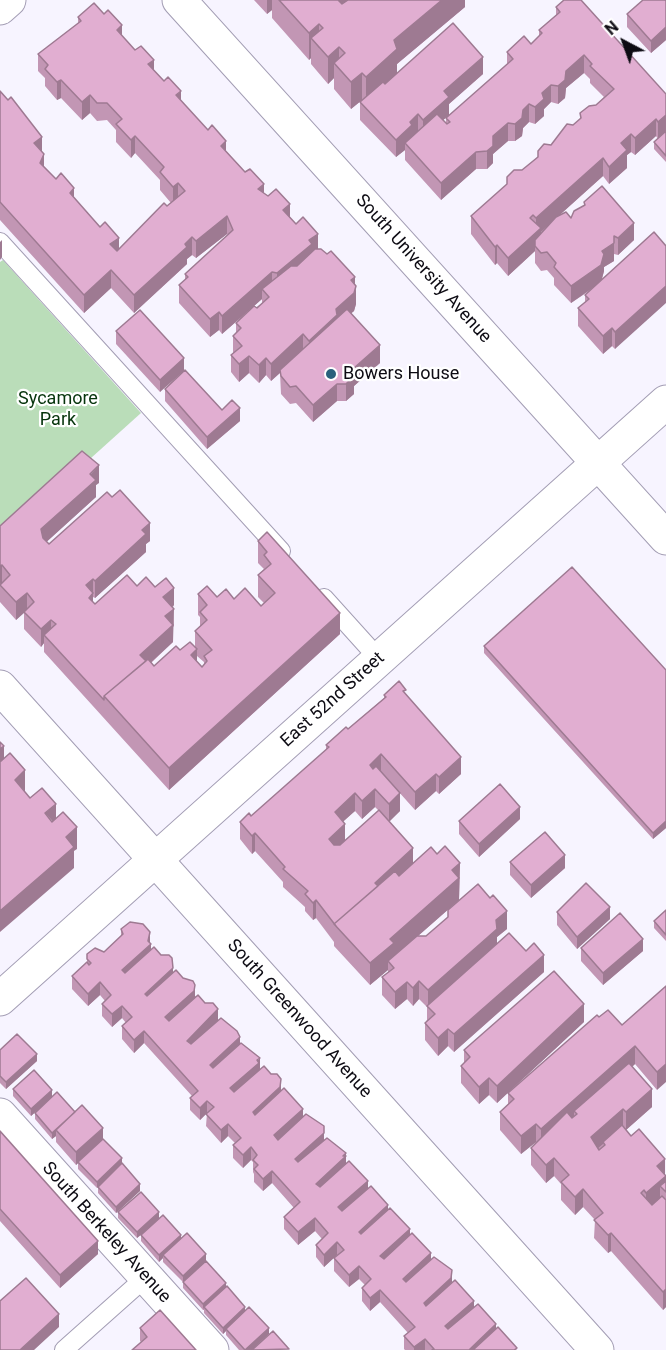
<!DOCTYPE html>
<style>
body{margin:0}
#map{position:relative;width:666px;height:1350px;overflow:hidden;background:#f7f4ff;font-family:Roboto,sans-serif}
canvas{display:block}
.north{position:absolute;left:594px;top:12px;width:60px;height:60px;-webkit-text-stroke:4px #fff;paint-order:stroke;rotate:319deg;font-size:16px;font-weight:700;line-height:24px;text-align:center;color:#0d0b13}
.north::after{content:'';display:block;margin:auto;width:21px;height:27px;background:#0d0b13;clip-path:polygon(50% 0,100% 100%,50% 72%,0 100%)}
</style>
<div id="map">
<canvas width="666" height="1350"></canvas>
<div class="north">N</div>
</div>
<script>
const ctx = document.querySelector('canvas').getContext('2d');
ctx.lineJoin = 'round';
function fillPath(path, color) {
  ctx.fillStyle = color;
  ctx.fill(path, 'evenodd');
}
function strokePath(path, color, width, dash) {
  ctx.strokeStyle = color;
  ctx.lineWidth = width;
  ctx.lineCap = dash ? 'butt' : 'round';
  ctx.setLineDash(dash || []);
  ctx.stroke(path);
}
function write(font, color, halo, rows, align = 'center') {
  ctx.font = font + ' Roboto,sans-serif';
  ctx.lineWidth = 4.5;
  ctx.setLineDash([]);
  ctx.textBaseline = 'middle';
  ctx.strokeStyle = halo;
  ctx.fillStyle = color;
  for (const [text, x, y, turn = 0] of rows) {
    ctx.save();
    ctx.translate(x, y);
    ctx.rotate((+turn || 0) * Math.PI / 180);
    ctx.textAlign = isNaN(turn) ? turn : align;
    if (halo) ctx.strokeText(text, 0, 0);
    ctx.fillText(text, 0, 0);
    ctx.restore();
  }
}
const green = new Path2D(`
 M 3,260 L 141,413 L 0,540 L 0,262 Z`);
const service = new Path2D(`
 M 0,242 L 281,551
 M 324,598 L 379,659
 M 64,1350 L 146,1277`);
const minor = new Path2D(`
 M 179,0 L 666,538
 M 0,687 L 597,1350
 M 0,999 L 666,402
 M 0,1115 L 212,1350`);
const secondary = new Path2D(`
 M 0,8 L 9,0`);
const wall = new Path2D(`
 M 254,0 L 465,0 L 465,7 L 397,64 L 397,73 L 483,74 L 449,104 L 449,115 L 443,120 L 446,123 L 446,118 L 507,64 L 507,52 L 531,44 L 539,36 L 539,30 L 556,15 L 556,7 L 666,94 L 666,162 L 654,149 L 654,142 L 658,139 L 656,136 L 635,155 L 631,152 L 627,155 L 627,168 L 609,184 L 603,176 L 557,217 L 571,218 L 634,240 L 618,255 L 614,254 L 614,261 L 604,267 L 604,271 L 602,279 L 654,232 L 615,349 L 612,346 L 603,354 L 578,326 L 578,308 L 585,302 L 585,295 L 592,289 L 571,303 L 554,285 L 554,278 L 547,270 L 541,271 L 535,263 L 535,251 L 508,276 L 497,263 L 495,265 L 471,234 L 471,216 L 580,119 L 580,113 L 596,105 L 604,97 L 590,83 L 590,79 L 584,73 L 566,88 L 565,98 L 558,104 L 551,102 L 544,109 L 544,116 L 535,124 L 529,122 L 523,128 L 522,136 L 515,141 L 508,141 L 493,154 L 493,163 L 487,169 L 476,169 L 441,200 L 405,160 L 405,150 L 396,157 L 360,120 L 360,102 L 362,100 L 351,109 L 334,89 L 334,78 L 328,84 L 311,64 L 311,58 L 309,60 L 272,18 L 272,10 L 267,14 ZM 556,218 L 541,234 L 541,232 Z
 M 666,1 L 666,40 L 651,53 L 627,27 L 627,14 Z
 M 78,17 L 122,36 L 264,193 L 290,217 L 318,249 L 355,284 L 356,304 L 354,311 L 351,313 L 380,363 L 354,386 L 354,394 L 346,401 L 337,401 L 313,422 L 296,403 L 290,404 L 281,394 L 280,373 L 271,381 L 266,375 L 259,383 L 249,373 L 239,382 L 231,372 L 231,355 L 233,353 L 233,336 L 236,333 L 236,323 L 262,303 L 262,299 L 222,334 L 219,330 L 210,337 L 179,303 L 179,285 L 185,280 L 185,274 L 228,235 L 227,234 L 196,258 L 192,255 L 187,259 L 187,264 L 134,313 L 111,288 L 84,313 L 0,220 L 0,91 L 42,152 L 44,166 L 74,198 L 119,249 L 171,203 L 160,190 L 160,180 L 135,153 L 131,158 L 116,142 L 116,130 L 107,120 L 97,121 L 90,113 L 82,120 L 61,98 L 57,100 L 45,86 L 45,78 L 38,71 L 38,54 L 78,23 Z
 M 116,331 L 184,358 L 160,392 L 116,344 Z
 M 165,389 L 240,421 L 207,449 L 165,401 Z
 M 99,483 L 96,485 L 96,497 L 46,542 L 49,544 L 150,541 L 146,544 L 146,552 L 95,598 L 93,597 L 93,602 L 95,604 L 137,586 L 155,587 L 174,605 L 173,607 L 174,626 L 173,627 L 173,642 L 151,663 L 154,666 L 180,650 L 195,646 L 195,631 L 200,627 L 200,617 L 198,615 L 198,594 L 217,597 L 234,599 L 261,606 L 264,603 L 258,597 L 258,575 L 264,569 L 258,563 L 258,541 L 340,634 L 169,790 L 44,652 L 44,643 L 41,647 L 24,629 L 24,613 L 16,620 L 0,602 L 0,526 ZM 197,656 L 204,662 L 204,665 L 202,667 L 197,662 Z
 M 484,646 L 666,670 L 666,828 L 653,839 L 484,653 Z
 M 406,694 L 461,774 L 439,794 L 436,791 L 415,810 L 381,772 L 400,811 L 389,821 L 413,863 L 437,854 L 460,863 L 459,900 L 418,936 L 426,936 L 507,929 L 497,937 L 497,944 L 544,972 L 454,1052 L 448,1046 L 438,1056 L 425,1040 L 425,1023 L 427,1020 L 427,1007 L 419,999 L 413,1006 L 407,999 L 395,1009 L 382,995 L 382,977 L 388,973 L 388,970 L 370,985 L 334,946 L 334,942 L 316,918 L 313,920 L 305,911 L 305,907 L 283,887 L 283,882 L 255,851 L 252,854 L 240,839 L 240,822 L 251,816 L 326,750 L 326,745 L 348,729 L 384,698 L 384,695 ZM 375,807 L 379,811 L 345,840 L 343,821 L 355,811 L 362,819 Z
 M 520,819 L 479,857 L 459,834 L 459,821 Z
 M 510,862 L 565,868 L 531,898 L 510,875 Z
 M 666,910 L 666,941 L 654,928 L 654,921 Z
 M 557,912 L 610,919 L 577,949 L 557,925 Z
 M 121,929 L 150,943 L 151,949 L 173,972 L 240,1044 L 260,1070 L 346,1163 L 368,1189 L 388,1209 L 410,1235 L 474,1307 L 517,1350 L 405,1350 L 404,1349 L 404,1336 L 408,1333 L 380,1302 L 370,1311 L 362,1301 L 362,1288 L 365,1285 L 359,1279 L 349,1287 L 334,1271 L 334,1258 L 337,1255 L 324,1267 L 316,1257 L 316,1245 L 322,1239 L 315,1231 L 298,1245 L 284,1229 L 284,1217 L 294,1208 L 272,1183 L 263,1191 L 254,1182 L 254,1174 L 253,1172 L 253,1162 L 251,1160 L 243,1168 L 233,1158 L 233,1145 L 235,1143 L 228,1136 L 221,1143 L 206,1126 L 207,1113 L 200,1120 L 190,1110 L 190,1098 L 192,1096 L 144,1043 L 134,1053 L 122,1039 L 122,1026 L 126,1023 L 122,1018 L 112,1027 L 102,1016 L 102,1004 L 105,1001 L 100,995 L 88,1006 L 72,989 L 72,976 L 87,962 L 87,954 L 104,952 L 121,936 Z
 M 581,948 L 643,951 L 603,985 L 581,961 Z
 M 666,986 L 657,1090 L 635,1064 L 632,1067 L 652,1107 L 626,1130 L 665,1175 L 666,1181 L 666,1307 L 663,1310 L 611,1251 L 608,1253 L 594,1238 L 595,1220 L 583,1207 L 575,1215 L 561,1200 L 561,1184 L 554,1176 L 546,1183 L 531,1165 L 531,1148 L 536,1142 L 521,1154 L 500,1130 L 500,1112 L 508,1104 L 508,1093 L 599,1017 L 622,1025 Z
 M 584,1022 L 497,1103 L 489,1095 L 479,1104 L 461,1083 L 461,1066 L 464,1063 L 464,1050 Z
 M 0,1050 L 37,1061 L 6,1089 L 0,1083 Z
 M 13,1089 L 52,1097 L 75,1112 L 103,1139 L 122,1164 L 140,1191 L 116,1213 L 98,1193 L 98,1187 L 97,1188 L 78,1169 L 78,1163 L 76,1165 L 56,1142 L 56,1136 L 52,1139 L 35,1119 L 35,1113 L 44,1104 L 31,1116 L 13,1096 Z
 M 0,1131 L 98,1254 L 60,1288 L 0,1221 Z
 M 118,1212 L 159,1218 L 206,1261 L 191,1275 L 226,1286 L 245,1311 L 252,1350 L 239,1350 L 226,1335 L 226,1331 L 223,1334 L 204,1313 L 204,1310 L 203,1310 L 183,1288 L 183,1282 L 163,1262 L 163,1258 L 159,1262 L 141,1241 L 141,1235 L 137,1238 L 118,1218 Z
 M 140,1328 L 196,1350 L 141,1342 L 140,1341 Z`);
const shadedWall = new Path2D(`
 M 267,0 L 272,0 L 272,10 L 267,14 Z
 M 337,0 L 365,0 L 337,25 Z
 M 442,0 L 465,0 L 465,7 L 397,64 L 397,75 L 366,104 L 366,77 L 394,40 Z
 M 319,24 L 319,48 L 311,38 L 311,58 L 309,60 L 309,33 Z
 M 122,25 L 122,43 L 117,30 Z
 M 666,27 L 666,40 L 651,53 L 651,41 Z
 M 339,47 L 339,69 L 334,63 L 334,78 L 328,84 L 328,57 Z
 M 584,55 L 584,73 L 566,88 L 565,98 L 558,104 L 558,86 L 566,71 Z
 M 483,57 L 483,74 L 449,104 L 449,115 L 423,138 L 423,120 L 444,91 Z
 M 154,60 L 154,78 L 148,64 Z
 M 362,73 L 362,100 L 351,109 L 351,82 Z
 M 61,80 L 61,98 L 57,100 L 57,82 Z
 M 551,85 L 551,102 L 544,109 L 544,116 L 535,124 L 535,107 L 542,93 Z
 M 181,91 L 181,108 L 176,95 Z
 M 90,95 L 90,113 L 82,120 L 82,102 Z
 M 529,104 L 529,122 L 523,128 L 522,136 L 515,141 L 515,124 L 523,110 Z
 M 418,114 L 418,132 L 405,143 L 405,150 L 396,157 L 396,140 L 410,122 Z
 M 666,115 L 666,133 L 658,139 L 658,122 Z
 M 656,119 L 656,136 L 635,155 L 635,138 Z
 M 508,123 L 508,141 L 493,154 L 493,163 L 487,169 L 487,151 L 493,136 Z
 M 631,134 L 631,152 L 627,155 L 627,168 L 609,184 L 609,167 L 621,143 Z
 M 135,136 L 135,153 L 131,158 L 131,140 Z
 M 42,137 L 42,154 L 34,143 Z
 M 226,141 L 226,158 L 221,146 Z
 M 476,152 L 476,169 L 441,200 L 441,183 Z
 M 44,154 L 44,172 L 40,163 Z
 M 603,158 L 603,176 L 541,232 L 541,246 L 535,246 L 535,251 L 508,276 L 508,258 L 536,232 L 536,218 Z
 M 178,183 L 178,200 L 173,205 L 173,187 Z
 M 264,184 L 264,201 L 258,189 Z
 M 74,188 L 74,206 L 70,193 Z
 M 290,204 L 290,222 L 283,210 Z
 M 227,216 L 227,234 L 196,258 L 196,241 Z
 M 634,223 L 634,240 L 618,255 L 618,238 Z
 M 318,234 L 318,251 L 277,290 L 277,273 L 309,240 Z
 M 192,237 L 192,255 L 187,259 L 187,264 L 134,313 L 134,295 Z
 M 119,238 L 119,255 L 110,244 Z
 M 2,240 L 2,257 L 0,260 L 0,242 Z
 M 614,243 L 614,261 L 604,267 L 604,271 L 601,282 L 571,303 L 571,286 L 602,251 Z
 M 497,245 L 497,263 L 495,265 L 495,247 Z
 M 111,270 L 111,288 L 84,313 L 84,295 Z
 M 272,272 L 272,289 L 262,289 L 262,299 L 222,334 L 222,316 Z
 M 355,277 L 355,291 L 356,286 L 356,304 L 354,311 L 337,326 L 309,358 L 309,341 L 336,309 L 351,280 Z
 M 666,286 L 666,303 L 615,349 L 615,332 Z
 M 219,312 L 219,330 L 210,337 L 210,319 Z
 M 612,328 L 612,346 L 603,354 L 603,336 Z
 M 303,334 L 303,352 L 271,381 L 271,364 Z
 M 380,345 L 380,363 L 354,386 L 354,394 L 346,401 L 346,384 L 354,368 Z
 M 249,356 L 249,373 L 239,382 L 239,364 Z
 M 184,358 L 184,371 L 160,392 L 160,380 Z
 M 266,358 L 266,375 L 259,383 L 259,365 Z
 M 337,384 L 337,401 L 313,422 L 313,405 Z
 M 240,408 L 240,421 L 207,449 L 207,437 Z
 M 99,465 L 99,483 L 96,485 L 96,497 L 41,547 L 41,529 Z
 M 150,523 L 150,541 L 146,544 L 146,552 L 95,598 L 95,581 L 142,530 Z
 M 2,565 L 2,583 L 0,584 L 0,566 Z
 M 93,579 L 93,610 L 89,615 L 86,585 Z
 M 174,588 L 174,605 L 163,615 L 163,597 Z
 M 27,593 L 27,610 L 16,620 L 16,602 Z
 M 174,609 L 173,642 L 148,665 L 140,655 L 165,616 Z
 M 340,613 L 340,634 L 169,790 L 169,768 Z
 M 51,620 L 51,637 L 44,635 L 44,643 L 41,647 L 41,629 Z
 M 197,649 L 197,671 L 191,655 Z
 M 4,746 L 4,768 L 0,771 L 0,749 Z
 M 381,754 L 381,772 L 370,782 L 370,765 Z
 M 461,757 L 461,774 L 439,794 L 439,777 Z
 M 25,770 L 25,792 L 15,780 Z
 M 436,774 L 436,791 L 415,810 L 415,792 Z
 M 375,789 L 375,807 L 362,819 L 362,801 Z
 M 355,793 L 355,811 L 335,829 L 335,812 Z
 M 400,793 L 400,811 L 389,822 L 389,804 Z
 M 56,804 L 56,825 L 45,813 Z
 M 520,807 L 520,819 L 479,857 L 479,844 Z
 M 666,821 L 666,828 L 653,839 L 653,833 Z
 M 345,824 L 345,841 L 329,856 L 329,839 Z
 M 77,827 L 77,849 L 74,851 L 74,868 L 0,932 L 0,911 L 66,837 Z
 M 255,833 L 255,851 L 252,854 L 252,836 Z
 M 413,848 L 413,866 L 379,896 L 375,883 Z
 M 565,855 L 565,868 L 531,898 L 531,885 Z
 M 460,863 L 459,900 L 394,957 L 388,961 L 388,970 L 370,985 L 370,963 L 390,939 L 452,870 Z
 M 316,900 L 316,918 L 313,920 L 313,903 Z
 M 610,907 L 610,919 L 577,949 L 577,937 Z
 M 507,911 L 507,929 L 497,937 L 497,947 L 428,1007 L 428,990 L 496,920 Z
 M 150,932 L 150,945 L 151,944 L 151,957 L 122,983 L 122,970 L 148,941 Z
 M 643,939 L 643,951 L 603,985 L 603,973 Z
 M 544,955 L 544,972 L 454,1052 L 454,1034 Z
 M 173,968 L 173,981 L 145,1006 L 145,994 Z
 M 419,981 L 419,999 L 413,1006 L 413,988 Z
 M 100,982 L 100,995 L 88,1006 L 88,994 Z
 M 407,982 L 407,999 L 395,1009 L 395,992 Z
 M 195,985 L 195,998 L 165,1030 L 165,1017 Z
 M 584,1004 L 584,1022 L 497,1103 L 497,1086 Z
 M 122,1006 L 122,1018 L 112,1027 L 112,1014 Z
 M 218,1009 L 218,1021 L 187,1053 L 187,1041 Z
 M 448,1029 L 448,1046 L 438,1056 L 438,1038 Z
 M 144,1031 L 144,1043 L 134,1053 L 134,1040 Z
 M 240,1037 L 240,1050 L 210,1077 L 210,1065 Z
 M 635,1046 L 635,1064 L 577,1116 L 577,1114 L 574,1111 L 574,1118 L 541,1147 L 541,1129 Z
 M 37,1054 L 37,1061 L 6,1089 L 6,1082 Z
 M 260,1058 L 260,1071 L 230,1100 L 230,1088 Z
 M 666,1064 L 666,1082 L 657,1090 L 657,1072 Z
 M 489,1078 L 489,1095 L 479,1104 L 479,1087 Z
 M 281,1079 L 281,1091 L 253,1125 L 253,1112 Z
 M 652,1089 L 652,1107 L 626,1130 L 626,1112 Z
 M 52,1090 L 52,1097 L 31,1116 L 31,1109 Z
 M 207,1101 L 207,1113 L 200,1120 L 200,1108 Z
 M 303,1109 L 303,1122 L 274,1148 L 274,1135 Z
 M 623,1109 L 623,1126 L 603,1142 L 603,1144 L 591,1154 L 591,1137 Z
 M 75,1112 L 56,1130 L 56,1136 L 52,1139 L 52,1133 Z
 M 228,1124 L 228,1136 L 221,1143 L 221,1130 Z
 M 536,1124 L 536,1142 L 521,1154 L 521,1136 Z
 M 324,1126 L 324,1145 L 295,1171 L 295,1159 Z
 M 103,1128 L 103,1141 L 76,1165 L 76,1152 Z
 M 251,1147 L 251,1160 L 243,1168 L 243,1155 Z
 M 346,1153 L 346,1169 L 316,1196 L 316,1184 Z
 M 122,1158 L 122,1165 L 97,1188 L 97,1182 Z
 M 554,1158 L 554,1176 L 546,1183 L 546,1165 Z
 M 665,1159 L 665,1176 L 657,1166 Z
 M 272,1171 L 272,1183 L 263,1191 L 263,1179 Z
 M 666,1176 L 666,1191 L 660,1186 L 660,1198 L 646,1210 L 646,1193 Z
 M 368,1181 L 368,1194 L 338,1220 L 338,1207 Z
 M 140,1184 L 140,1191 L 116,1213 L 116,1207 Z
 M 583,1189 L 583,1207 L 575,1215 L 575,1197 Z
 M 388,1205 L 388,1218 L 359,1244 L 359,1232 Z
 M 159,1212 L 159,1219 L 137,1238 L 137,1232 Z
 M 315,1218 L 315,1231 L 298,1245 L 298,1232 Z
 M 410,1229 L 410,1242 L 380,1269 L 380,1256 Z
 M 611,1233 L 611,1251 L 608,1253 L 608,1235 Z
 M 181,1235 L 181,1242 L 163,1255 L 163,1258 L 159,1262 L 159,1255 Z
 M 98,1241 L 98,1254 L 60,1288 L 60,1275 Z
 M 337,1242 L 337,1255 L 324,1267 L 324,1255 Z
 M 431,1253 L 431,1266 L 403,1291 L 403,1279 Z
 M 206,1254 L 206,1261 L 183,1283 L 183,1276 Z
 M 359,1266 L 359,1279 L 349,1287 L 349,1275 Z
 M 452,1270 L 452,1282 L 424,1315 L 424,1303 Z
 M 226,1283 L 226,1290 L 204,1307 L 203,1310 L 203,1304 Z
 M 666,1289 L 666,1307 L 663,1310 L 663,1292 Z
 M 380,1290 L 380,1302 L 370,1311 L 370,1298 Z
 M 474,1301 L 474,1313 L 445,1339 L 445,1326 Z
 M 245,1307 L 245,1313 L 226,1329 L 226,1331 L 223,1334 L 223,1328 Z
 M 59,1314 L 59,1327 L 34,1350 L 20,1350 Z
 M 496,1324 L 496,1337 L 482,1350 L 469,1350 Z
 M 269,1328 L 269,1334 L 252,1350 L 245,1350 Z
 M 425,1339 L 425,1350 L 414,1350 L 414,1347 Z`);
const building = new Path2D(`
 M 279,0 L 338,0 L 342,4 L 348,0 L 442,0 L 394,40 L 397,49 L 366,77 L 362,73 L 351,82 L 334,63 L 345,53 L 339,47 L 328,57 L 311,38 L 323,28 L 319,24 L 309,33 Z
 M 564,0 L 581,0 L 666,94 L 666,115 L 658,122 L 656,119 L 635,138 L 631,134 L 621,143 L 627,150 L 609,167 L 603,158 L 536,218 L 533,215 L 530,218 L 541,228 L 508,258 L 497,245 L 495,247 L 471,216 L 507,184 L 507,177 L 514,170 L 522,170 L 538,157 L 538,151 L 544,144 L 551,145 L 567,124 L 573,125 L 581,118 L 580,113 L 589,106 L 596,105 L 614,89 L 590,66 L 592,64 L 584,55 L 566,71 L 565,80 L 558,86 L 551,85 L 542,93 L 544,99 L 535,107 L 529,104 L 523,110 L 522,118 L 515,124 L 508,123 L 493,136 L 493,146 L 487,151 L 476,152 L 441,183 L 405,143 L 437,114 L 447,124 L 450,122 L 446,118 L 513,59 L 507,52 L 524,36 L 531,44 L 542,33 L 539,30 L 560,12 L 556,7 Z
 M 643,0 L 665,0 L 666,1 L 666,27 L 651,41 L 627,14 Z
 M 94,3 L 104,14 L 108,10 L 122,25 L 117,30 L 135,50 L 141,46 L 154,60 L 148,64 L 164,81 L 168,77 L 181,91 L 176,95 L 208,130 L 212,125 L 226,141 L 221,146 L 245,172 L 250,169 L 264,184 L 258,189 L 268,196 L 276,189 L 290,204 L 283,210 L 296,224 L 303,217 L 318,234 L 309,240 L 312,244 L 277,273 L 272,272 L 222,316 L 219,312 L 210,319 L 179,285 L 188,277 L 185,274 L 233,230 L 227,216 L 196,241 L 192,237 L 185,244 L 187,247 L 134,295 L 111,270 L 84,295 L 0,202 L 0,91 L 8,100 L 11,97 L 42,137 L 34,143 L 44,154 L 40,163 L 56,179 L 61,173 L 74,188 L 70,193 L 100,227 L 105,222 L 119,238 L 110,244 L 117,251 L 164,203 L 167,206 L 185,191 L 178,183 L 173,187 L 160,172 L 164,167 L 135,136 L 131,140 L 116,124 L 122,119 L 107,103 L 97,103 L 90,95 L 82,102 L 61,80 L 57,82 L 45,69 L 48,65 L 38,54 L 81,21 L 78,17 Z
 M 453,23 L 483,57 L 444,91 L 449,97 L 423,120 L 418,114 L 410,122 L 412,125 L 396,140 L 360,102 L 383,82 L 385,84 Z
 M 666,131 L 666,156 L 654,142 Z
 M 602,186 L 634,223 L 618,238 L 614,236 L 614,243 L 602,251 L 604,254 L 601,265 L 571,286 L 554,267 L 556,263 L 547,252 L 541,253 L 535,246 L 535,240 L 556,217 L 566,212 L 571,218 L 574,211 L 585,205 L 584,202 Z
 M 654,232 L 666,246 L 666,286 L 615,332 L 612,328 L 603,336 L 578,308 L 589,299 L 585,295 Z
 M 315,249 L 321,249 L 327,254 L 331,251 L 355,277 L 351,280 L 356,286 L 354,293 L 336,309 L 337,315 L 309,341 L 303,334 L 271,364 L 266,358 L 259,365 L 249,356 L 239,364 L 231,355 L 242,346 L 233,336 L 241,328 L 236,323 L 254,306 L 257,308 L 269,297 L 262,289 L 291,266 L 297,266 Z
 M 347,309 L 380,345 L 354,368 L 354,376 L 346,384 L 337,384 L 313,405 L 296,386 L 290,387 L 281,376 L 280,370 Z
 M 140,310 L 184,358 L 160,380 L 116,331 Z
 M 185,370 L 222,410 L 232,400 L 240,408 L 207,437 L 165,389 Z
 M 82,451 L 99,465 L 90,474 L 96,480 L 41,529 L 43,538 L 49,544 L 107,492 L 112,497 L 120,490 L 150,523 L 142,530 L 146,534 L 95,581 L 93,579 L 86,585 L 93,593 L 89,598 L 95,604 L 127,575 L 137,586 L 146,577 L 155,587 L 166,578 L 174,588 L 163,597 L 174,609 L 165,616 L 173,625 L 140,655 L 146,661 L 104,696 L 104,700 L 44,635 L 56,624 L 51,620 L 41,629 L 24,612 L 34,602 L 27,593 L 16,602 L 0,585 L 10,575 L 2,565 L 0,566 L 0,526 Z
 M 267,532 L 340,613 L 169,768 L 104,696 L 148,659 L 154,666 L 176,646 L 180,650 L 190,642 L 197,649 L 191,655 L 202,667 L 207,661 L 204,656 L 212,650 L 195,631 L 207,620 L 200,612 L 207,605 L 198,594 L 207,586 L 217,597 L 226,589 L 234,599 L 245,588 L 261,606 L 275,593 L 258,575 L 271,564 L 264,555 L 267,552 L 258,541 Z
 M 572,567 L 666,670 L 666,821 L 653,833 L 484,646 Z
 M 399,681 L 406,690 L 403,691 L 461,757 L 439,777 L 436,774 L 415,792 L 381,754 L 370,765 L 373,769 L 376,766 L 400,793 L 389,804 L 375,789 L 362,801 L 355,793 L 335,812 L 345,824 L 329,839 L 334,845 L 340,845 L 379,810 L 413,848 L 375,883 L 378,886 L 334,924 L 336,926 L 316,900 L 313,903 L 305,894 L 308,891 L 283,869 L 285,867 L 255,833 L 252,836 L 240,822 L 249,813 L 251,816 L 329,747 L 326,745 L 346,727 L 348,729 L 386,697 L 384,695 Z
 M 0,742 L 4,746 L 0,749 Z
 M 10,753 L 25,770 L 15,780 L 30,798 L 42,788 L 56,804 L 45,813 L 52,822 L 63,812 L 77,827 L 66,837 L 74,847 L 0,911 L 0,762 Z
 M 500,784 L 520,807 L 479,844 L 459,821 Z
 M 545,832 L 565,855 L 531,885 L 510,862 Z
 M 445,846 L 460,863 L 452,870 L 459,878 L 390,939 L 394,943 L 370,963 L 334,924 L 395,871 L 399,876 L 431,847 L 437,854 Z
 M 586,883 L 610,907 L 577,937 L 557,912 Z
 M 478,884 L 490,898 L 493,895 L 507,911 L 496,920 L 497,929 L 428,990 L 419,981 L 413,988 L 407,982 L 395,992 L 382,977 L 394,968 L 388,961 L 417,936 L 426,936 L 448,917 L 448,910 Z
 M 666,910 L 666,935 L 654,921 Z
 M 620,913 L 643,939 L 603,973 L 581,948 Z
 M 130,922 L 143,924 L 150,932 L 148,941 L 151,944 L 122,970 L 125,973 L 154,947 L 161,955 L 169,955 L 172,958 L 173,968 L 145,994 L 147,996 L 176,970 L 183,978 L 193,981 L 195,985 L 194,991 L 165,1017 L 169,1021 L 198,995 L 205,1003 L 213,1003 L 218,1009 L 187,1041 L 191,1044 L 221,1018 L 237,1031 L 240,1037 L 210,1065 L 213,1068 L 241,1043 L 260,1058 L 257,1060 L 259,1063 L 230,1088 L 234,1092 L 264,1066 L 271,1074 L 277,1074 L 281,1079 L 280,1087 L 253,1112 L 255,1115 L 284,1088 L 303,1109 L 274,1135 L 278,1140 L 306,1114 L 324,1126 L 324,1133 L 295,1159 L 298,1162 L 327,1138 L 346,1153 L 343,1156 L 346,1156 L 316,1184 L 320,1187 L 349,1161 L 368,1181 L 338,1207 L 342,1211 L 371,1186 L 388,1205 L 359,1232 L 361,1234 L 390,1208 L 410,1229 L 380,1256 L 384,1259 L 412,1233 L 431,1253 L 403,1279 L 406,1282 L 434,1257 L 452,1270 L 451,1278 L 424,1303 L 426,1306 L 455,1280 L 474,1301 L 445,1326 L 448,1329 L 478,1304 L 496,1324 L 469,1350 L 432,1350 L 434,1349 L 425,1339 L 414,1347 L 404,1336 L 415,1327 L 380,1290 L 370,1298 L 362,1288 L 371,1279 L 359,1266 L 349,1275 L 334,1258 L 344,1250 L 337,1242 L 324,1255 L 316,1245 L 328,1233 L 315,1218 L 298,1232 L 284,1217 L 300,1202 L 272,1171 L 263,1179 L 254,1169 L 258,1165 L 253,1160 L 257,1155 L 251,1147 L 243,1155 L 233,1145 L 241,1138 L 228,1124 L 221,1130 L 206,1114 L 214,1107 L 207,1101 L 200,1108 L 190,1098 L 198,1091 L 144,1031 L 134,1040 L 122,1026 L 132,1017 L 122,1006 L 112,1014 L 102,1004 L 111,995 L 100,982 L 88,994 L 72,976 L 87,962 L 89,965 L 91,963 L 87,959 L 87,954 L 95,948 L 104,952 L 123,934 L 121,929 Z
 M 509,933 L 526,951 L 534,943 L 544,955 L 454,1034 L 448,1029 L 438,1038 L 425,1023 L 435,1014 L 427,1006 Z
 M 554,971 L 584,1004 L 497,1086 L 489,1078 L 479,1087 L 461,1066 L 470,1057 L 464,1050 Z
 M 666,986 L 666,1064 L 657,1072 L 635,1046 L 541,1129 L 536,1124 L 521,1136 L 500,1112 L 514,1099 L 508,1093 L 597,1015 L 599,1017 L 608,1010 L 622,1025 Z
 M 17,1034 L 37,1054 L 6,1082 L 0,1076 L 0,1050 Z
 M 629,1063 L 652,1089 L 626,1112 L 623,1109 L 591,1137 L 599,1150 L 605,1145 L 603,1142 L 622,1125 L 631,1136 L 639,1129 L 665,1159 L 657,1166 L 666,1176 L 646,1193 L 644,1190 L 641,1193 L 652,1205 L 662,1196 L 666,1200 L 666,1289 L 663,1292 L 611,1233 L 608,1235 L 594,1220 L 603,1213 L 583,1189 L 575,1197 L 561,1182 L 569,1175 L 554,1158 L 546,1165 L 531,1148 L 567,1112 L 572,1118 L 577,1114 L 574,1111 Z
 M 34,1070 L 52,1090 L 31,1109 L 13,1089 Z
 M 57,1092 L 75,1112 L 52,1133 L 35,1113 Z
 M 82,1105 L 103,1128 L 76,1152 L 56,1130 Z
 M 0,1131 L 98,1241 L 60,1275 L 0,1209 Z
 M 103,1139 L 122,1158 L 97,1182 L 78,1162 Z
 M 122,1163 L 140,1184 L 116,1207 L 98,1187 Z
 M 666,1181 L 666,1192 L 660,1186 Z
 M 141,1192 L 159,1212 L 137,1232 L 118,1212 Z
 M 163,1215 L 181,1235 L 159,1255 L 141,1235 Z
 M 187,1233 L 206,1254 L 183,1276 L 163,1255 Z
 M 206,1261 L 226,1283 L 203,1304 L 183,1282 Z
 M 26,1278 L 59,1314 L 20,1350 L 0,1350 L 0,1301 Z
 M 227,1286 L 245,1307 L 223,1328 L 204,1307 Z
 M 249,1307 L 269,1328 L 245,1350 L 226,1329 Z
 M 160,1310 L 196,1350 L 132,1350 L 147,1337 L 140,1328 Z
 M 498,1327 L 517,1348 L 514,1350 L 473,1350 Z
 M 273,1331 L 289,1349 L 252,1350 Z`);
const markers = [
 [331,374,6,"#2a617c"]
];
const streetNames = [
 ["South University Avenue",423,269,48],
 ["East 52nd Street",333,700,-42],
 ["South Greenwood Avenue",299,1019,48],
 ["South Berkeley Avenue",106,1233,48]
];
const poiNames = [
 ["Bowers House",343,374]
];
const parkNames = [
 ["Sycamore",58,399],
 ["Park",58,420]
];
fillPath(green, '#baddb9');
strokePath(service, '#a39db4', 20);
strokePath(minor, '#a39db4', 35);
strokePath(secondary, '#a39db4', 35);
strokePath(service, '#fff', 18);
strokePath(minor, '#fff', 33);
strokePath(secondary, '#fff', 33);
fillPath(wall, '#c296b4');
fillPath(shadedWall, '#9e7a92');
fillPath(building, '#e1aed1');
strokePath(building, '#9e7a92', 1.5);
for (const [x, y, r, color] of markers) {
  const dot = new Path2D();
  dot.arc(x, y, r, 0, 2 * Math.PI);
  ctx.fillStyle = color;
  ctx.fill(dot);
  strokePath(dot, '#fff', 2);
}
write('18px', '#0d0b13', '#fff', streetNames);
write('18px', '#0d0b13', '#fff', poiNames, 'left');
write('18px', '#06340c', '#fff', parkNames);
</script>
